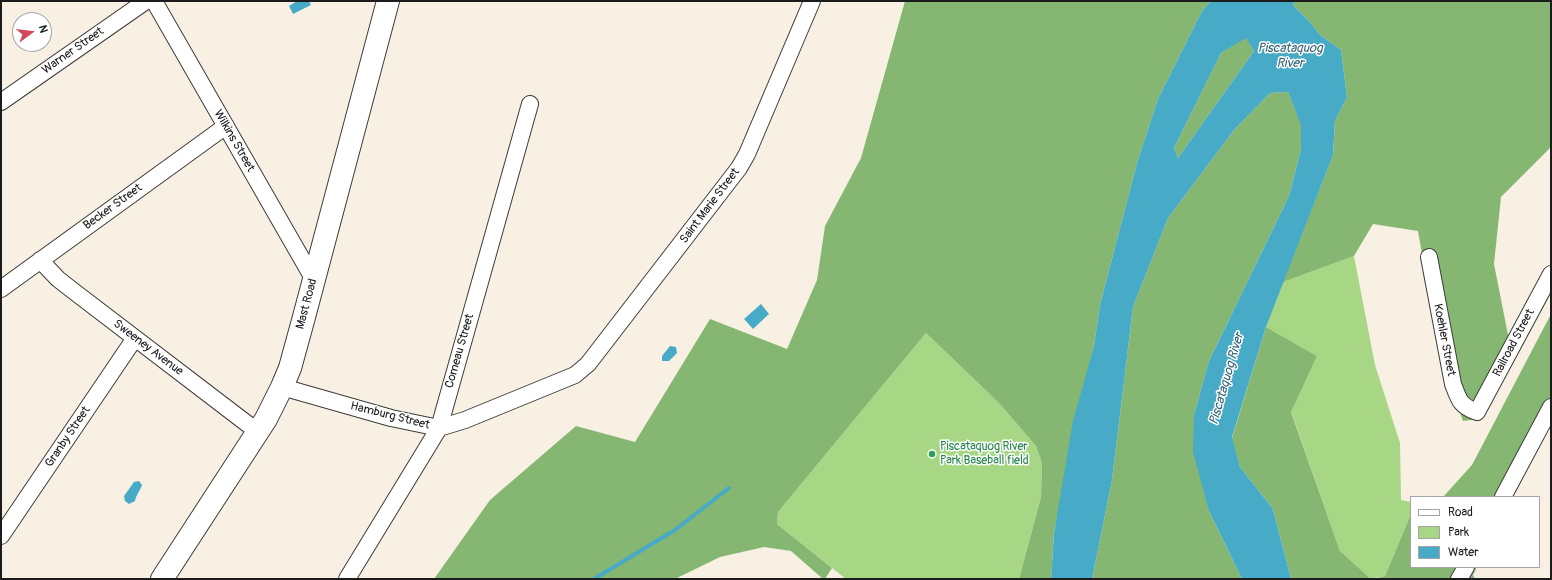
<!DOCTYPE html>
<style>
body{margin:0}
#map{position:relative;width:1552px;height:580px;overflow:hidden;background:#f8f0e2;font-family:Pangolin,sans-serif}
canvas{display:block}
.frame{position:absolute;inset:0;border:2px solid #1c1c1c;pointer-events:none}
.legend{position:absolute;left:1410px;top:496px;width:130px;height:72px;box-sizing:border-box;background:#fff;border:1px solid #a4a4a4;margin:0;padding:5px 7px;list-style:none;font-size:12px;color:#1c1c1c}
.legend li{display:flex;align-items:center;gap:8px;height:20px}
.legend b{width:20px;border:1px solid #a4a4a4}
.north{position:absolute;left:12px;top:12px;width:40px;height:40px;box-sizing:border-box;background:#fff;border:1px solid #a4a4a4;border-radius:50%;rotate:75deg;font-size:11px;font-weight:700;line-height:16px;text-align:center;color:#1c1c1c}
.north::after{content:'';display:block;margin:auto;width:14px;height:18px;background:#d1495b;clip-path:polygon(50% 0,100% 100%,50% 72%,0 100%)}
</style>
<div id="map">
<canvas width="1552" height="580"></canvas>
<div class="frame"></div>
<ul class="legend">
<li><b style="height:5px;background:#fff"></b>Road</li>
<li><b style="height:11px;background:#a7d684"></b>Park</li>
<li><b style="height:11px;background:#47aac7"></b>Water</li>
</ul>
<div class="north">N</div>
</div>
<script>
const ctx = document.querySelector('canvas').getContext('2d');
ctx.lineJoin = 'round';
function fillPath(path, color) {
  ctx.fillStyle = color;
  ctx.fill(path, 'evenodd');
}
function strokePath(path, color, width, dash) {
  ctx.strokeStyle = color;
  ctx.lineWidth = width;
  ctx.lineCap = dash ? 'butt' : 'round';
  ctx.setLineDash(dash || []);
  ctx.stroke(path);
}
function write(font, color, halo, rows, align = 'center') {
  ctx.font = font + ' Pangolin,sans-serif';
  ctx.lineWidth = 3;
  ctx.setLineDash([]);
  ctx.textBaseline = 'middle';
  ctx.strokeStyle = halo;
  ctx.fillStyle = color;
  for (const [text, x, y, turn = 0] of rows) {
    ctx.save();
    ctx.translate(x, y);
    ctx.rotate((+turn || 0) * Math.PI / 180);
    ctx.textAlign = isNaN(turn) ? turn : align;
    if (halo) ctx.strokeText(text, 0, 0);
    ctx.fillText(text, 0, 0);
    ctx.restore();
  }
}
const green = new Path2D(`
 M 1354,256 L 1375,365 L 1400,443 L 1401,500 L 1411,502 L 1411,514 L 1385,576 L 1371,579 L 1340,551 L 1291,411 L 1317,356 L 1266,327 L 1283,282 Z
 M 926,333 L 999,403 L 1036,446 L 1042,463 L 1041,497 L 1019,579 L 846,579 L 777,524 L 778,512 Z`);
const forest = new Path2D(`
 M 905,1 L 1211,1 L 1202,11 L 1158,99 L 1137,163 L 1100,305 L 1094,346 L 1054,532 L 1051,579 L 1019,579 L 1041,497 L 1042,463 L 1036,446 L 999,403 L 926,333 L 778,512 L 777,524 L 832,568 L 825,579 L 823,579 L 791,551 L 764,547 L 720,557 L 675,579 L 434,579 L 490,500 L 576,426 L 635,442 L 710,319 L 787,349 L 817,280 L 825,226 L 861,158 Z
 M 1295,1 L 1551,1 L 1551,147 L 1501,197 L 1494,264 L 1512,355 L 1480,419 L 1463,421 L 1439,352 L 1418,231 L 1373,224 L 1354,256 L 1283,282 L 1333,155 L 1335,121 L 1347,97 L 1341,50 L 1320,35 L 1309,21 L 1293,5 Z
 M 1246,37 L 1254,51 L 1178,158 L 1174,148 L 1221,53 Z
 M 1288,92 L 1301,124 L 1301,149 L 1289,196 L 1209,361 L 1194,415 L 1209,511 L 1242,579 L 1092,579 L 1112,480 L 1133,307 L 1168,218 L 1234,130 L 1270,93 Z
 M 1551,314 L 1551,425 L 1513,497 L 1443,497 L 1472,465 Z
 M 1266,327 L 1317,356 L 1291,412 L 1340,551 L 1371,579 L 1291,579 L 1273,509 L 1240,467 L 1232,438 Z
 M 1411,514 L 1411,567 L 1477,567 L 1473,575 L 1475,579 L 1374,579 L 1385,576 Z`);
const water = new Path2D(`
 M 297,1 L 309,1 L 311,5 L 293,14 L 289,6 Z
 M 1211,1 L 1295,1 L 1293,5 L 1309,21 L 1320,35 L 1341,50 L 1347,97 L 1335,121 L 1333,155 L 1266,327 L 1232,437 L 1240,467 L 1273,509 L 1291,579 L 1242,579 L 1209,511 L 1193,452 L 1194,415 L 1209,361 L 1289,196 L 1301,149 L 1301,125 L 1288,92 L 1270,93 L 1234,130 L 1168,218 L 1133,307 L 1112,480 L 1092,579 L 1051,579 L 1054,533 L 1073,421 L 1094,346 L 1100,305 L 1137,163 L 1158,99 L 1202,11 ZM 1246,38 L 1254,51 L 1178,158 L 1174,148 L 1221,53 Z
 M 761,304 L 769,314 L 753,329 L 744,319 Z
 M 670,346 L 676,347 L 677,353 L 669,361 L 662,361 L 662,356 Z
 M 139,481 L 142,485 C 140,491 136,495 135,501 L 129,504 L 125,501 L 124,496 L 134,482 Z`);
const stream = new Path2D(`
 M 594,579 L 675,530 L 729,488`);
const street = new Path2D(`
 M 154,1 L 314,280
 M 1,102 L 146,1
 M 1429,257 L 1453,384 C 1459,400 1460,406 1477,412 L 1551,274
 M 40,260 L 58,279 L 76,293 L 258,432
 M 1,289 L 226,126
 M 282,387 L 391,418 L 439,428 L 465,420 L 575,375 L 588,364 L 739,168 L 747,154 L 812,1
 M 1503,497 L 1551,407
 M 1,536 L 135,338
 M 347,579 L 439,428 L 530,104
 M 1459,579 L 1466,567`);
const secondary = new Path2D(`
 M 162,579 L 266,419 L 282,387 L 290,368 L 304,317 L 388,1`);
const markers = [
 [932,454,4,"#2e9e5b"]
];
const streetNames = [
 ["Warner Street",73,51,-35],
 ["Wilkins Street",234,141,60],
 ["Saint Marie Street",710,206,-53],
 ["Becker Street",113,207,-36],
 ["Mast Road",307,304,-75],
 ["Koehler Street",1444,340,79],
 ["Railroad Street",1514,343,-62],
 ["Sweeney Avenue",148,348,37],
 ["Comeau Street",460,351,-74],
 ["Hamburg Street",390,416,14],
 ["Granby Street",68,437,-56]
];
const leisureNames = [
 ["Piscataquog River",940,447],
 ["Park Baseball field",940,461]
];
const waterNames = [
 ["Piscataquog",1290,49],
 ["River",1290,64],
 ["Piscataquog River",1227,379,-74]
];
fillPath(green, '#a7d684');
fillPath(forest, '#85b772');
fillPath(water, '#47aac7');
strokePath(stream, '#47aac7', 4);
strokePath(street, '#3d3c3a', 18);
strokePath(secondary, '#3d3c3a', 24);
strokePath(street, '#fff', 16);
strokePath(secondary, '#fff', 22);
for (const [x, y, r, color] of markers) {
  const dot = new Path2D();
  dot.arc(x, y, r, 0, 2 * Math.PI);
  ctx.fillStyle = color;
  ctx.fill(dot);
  strokePath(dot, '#fff', 1.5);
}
write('12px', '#1c1c1c', '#fff', streetNames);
write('12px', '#27864d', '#fff', leisureNames, 'left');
write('italic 13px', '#326372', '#fff', waterNames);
</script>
